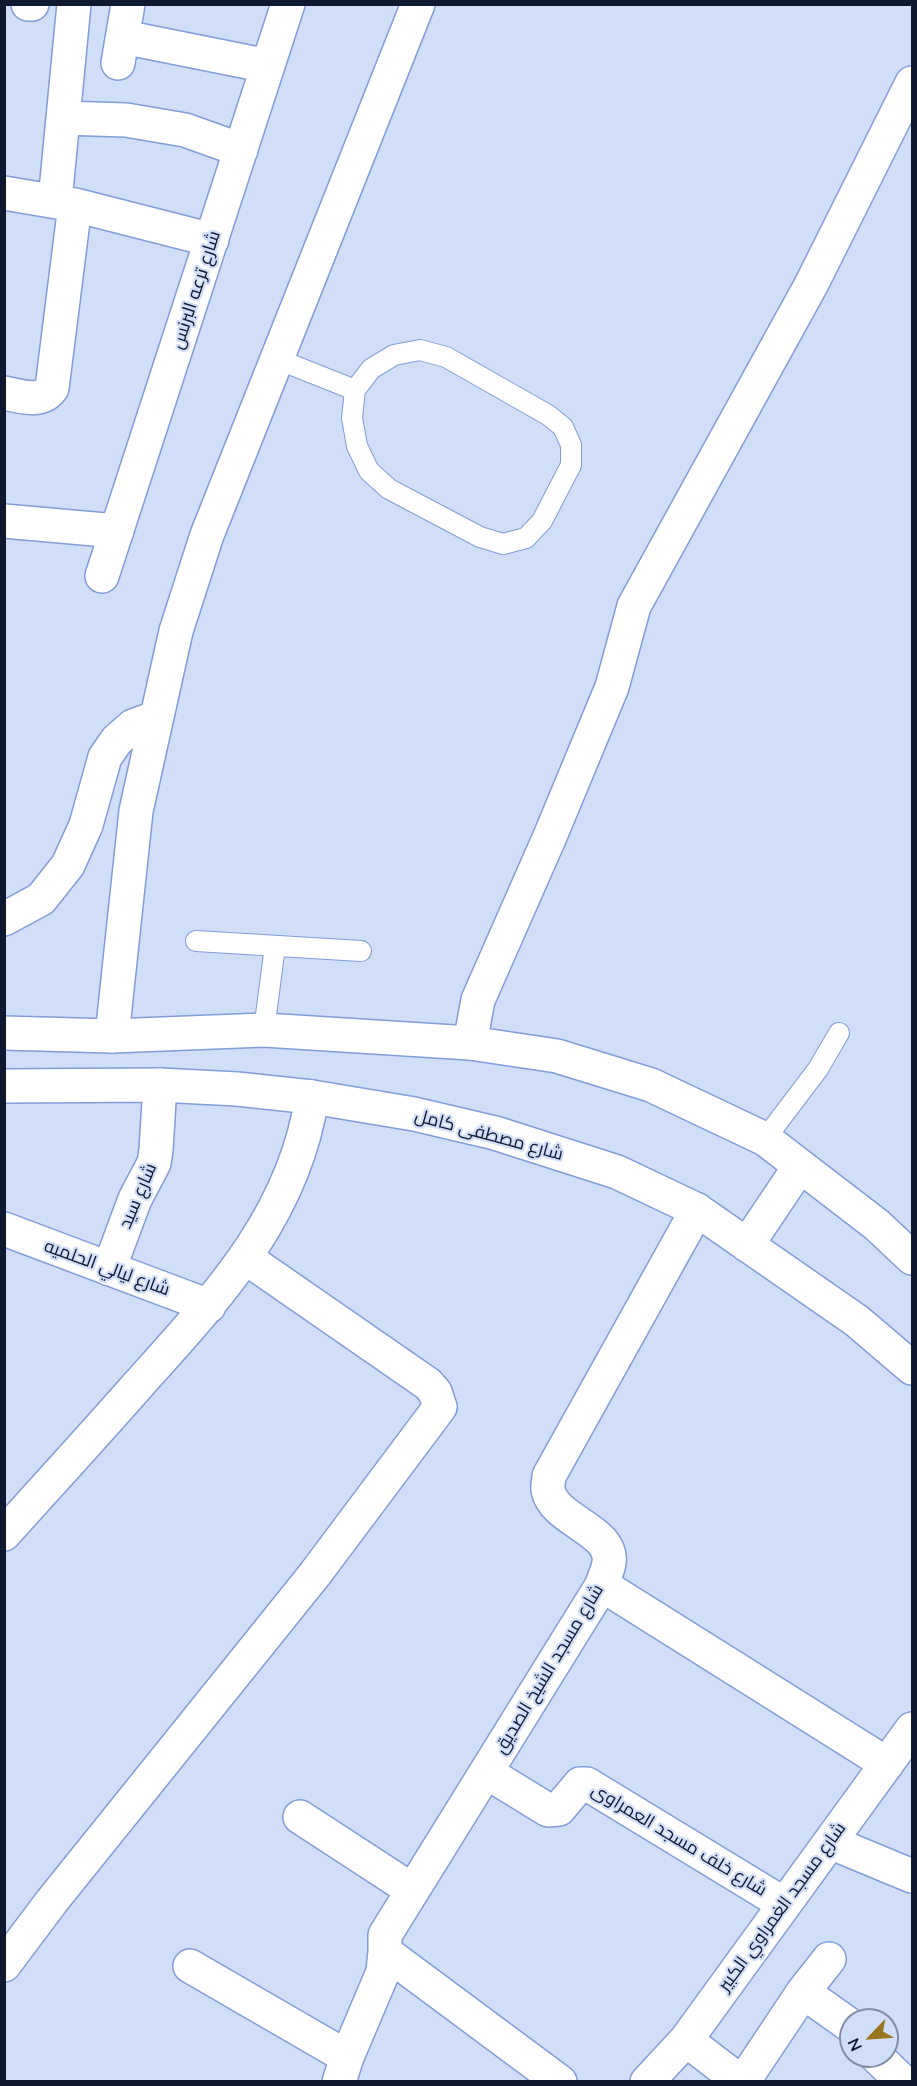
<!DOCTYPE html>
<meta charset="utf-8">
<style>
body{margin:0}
#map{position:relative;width:917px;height:2086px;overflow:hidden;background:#d1def8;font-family:Mulish,sans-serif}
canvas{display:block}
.frame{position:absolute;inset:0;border:6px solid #0e182f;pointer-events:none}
.north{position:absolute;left:839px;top:2008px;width:60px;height:60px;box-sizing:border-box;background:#d1def8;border:2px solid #838fa8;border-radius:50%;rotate:245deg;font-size:16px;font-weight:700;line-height:24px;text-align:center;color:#0e182f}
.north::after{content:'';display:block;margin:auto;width:21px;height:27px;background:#99751f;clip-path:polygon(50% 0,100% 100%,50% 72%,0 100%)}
</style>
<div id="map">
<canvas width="917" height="2086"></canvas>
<div class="frame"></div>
<div class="north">N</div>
</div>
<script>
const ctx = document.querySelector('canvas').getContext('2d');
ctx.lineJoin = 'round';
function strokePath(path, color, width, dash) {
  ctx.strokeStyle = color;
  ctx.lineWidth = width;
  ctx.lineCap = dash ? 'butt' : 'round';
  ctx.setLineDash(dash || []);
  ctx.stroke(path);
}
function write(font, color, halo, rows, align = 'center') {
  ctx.font = font + ' Mulish,Cairo,sans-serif';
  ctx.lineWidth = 4.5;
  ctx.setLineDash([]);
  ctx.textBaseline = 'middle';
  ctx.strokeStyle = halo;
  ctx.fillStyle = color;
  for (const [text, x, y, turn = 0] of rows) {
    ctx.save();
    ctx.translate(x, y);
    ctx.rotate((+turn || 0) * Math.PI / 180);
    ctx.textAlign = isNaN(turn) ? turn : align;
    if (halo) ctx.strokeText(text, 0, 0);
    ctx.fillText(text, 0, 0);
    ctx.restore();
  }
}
const lane = new Path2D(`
 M 420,350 L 446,357 L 548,415 L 563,427 L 571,445 L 571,465 L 542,521 L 526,538 L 503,544 L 480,537 L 389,489 L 369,471 L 357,446 L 352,418 L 355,390 L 371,369 L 394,355 Z
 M 277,359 L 355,390
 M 196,941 L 361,951
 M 264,1030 L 275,946
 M 765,1139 L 818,1069 L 839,1033`);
const street = new Path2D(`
 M 28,4 L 32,4
 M 123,37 L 268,66
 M 118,63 L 128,4
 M 63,118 L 126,120 L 185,130 L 241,150
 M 4,193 L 75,205 L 212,240
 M 55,201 L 74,4
 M 4,393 C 21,396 41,404 52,388 L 75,205
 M 4,521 L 117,531
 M 102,576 L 288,4
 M 4,919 L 41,899 L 68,865 L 86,825 L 105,757 L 117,740 L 133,726 L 155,718
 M 112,1036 L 136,811 L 176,631 L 207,535 L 418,4
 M 470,1043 L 478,1000 L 551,834 L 612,687 L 634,606 L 811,285 L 912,83
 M 4,1229 L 209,1306
 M 109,1269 L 135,1199 L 154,1163 L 156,1150 L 160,1085
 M 4,1534 C 49,1484 94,1435 138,1385 C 216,1298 294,1217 312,1097
 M 602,1585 L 887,1764
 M 486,1772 L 548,1810 L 559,1809 L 580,1784 L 587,1784 L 784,1904
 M 300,1817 L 412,1890
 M 830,1842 L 912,1876
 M 385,1952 L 560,2082
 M 4,1965 L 52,1901 L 315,1574 L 440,1407 L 435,1392 L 428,1384 L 246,1258
 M 190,1966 L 347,2057
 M 803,1992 L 851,2026
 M 686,2040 L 741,2082
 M 876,2056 L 903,2082
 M 339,2082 L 347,2057 L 383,1972 L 385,1952 L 385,1935 L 602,1585 C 604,1578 608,1570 609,1563 C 614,1530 554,1521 548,1490 C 547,1486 549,1480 549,1476 L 697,1210
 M 647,2082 L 686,2040 L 912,1729
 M 743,2082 L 803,1992 L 829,1959`);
const primary = new Path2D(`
 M 4,1033 L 112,1036 L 264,1030 L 470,1043 L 557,1056 L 651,1085 L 765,1139 L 877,1225 L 912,1258
 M 4,1086 L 160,1085 L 237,1089 L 312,1097 L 414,1114 L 495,1133 L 617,1172 L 697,1210 L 857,1321 L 912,1368
 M 747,1245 L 800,1166`);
const streetNames = [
 ["شارع ترعه البرنس",196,290,-72],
 ["شارع مصطفى كامل",489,1135,15],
 ["شارع سيد",138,1196,-67],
 ["شارع ليالي الحلميه",107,1268,20],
 ["شارع مسجد الشيخ الصديق",549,1669,-59],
 ["شارع خلف مسجد العمراوى",679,1840,31],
 ["شارع مسجد الغمراوي الكبير",782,1907,-54]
];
strokePath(lane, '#809cd9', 22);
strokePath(street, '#809cd9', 36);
strokePath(primary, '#809cd9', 36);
strokePath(lane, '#fff', 20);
strokePath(street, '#fff', 33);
strokePath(primary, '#fff', 33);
write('18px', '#0e182f', '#d1def8', streetNames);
</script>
